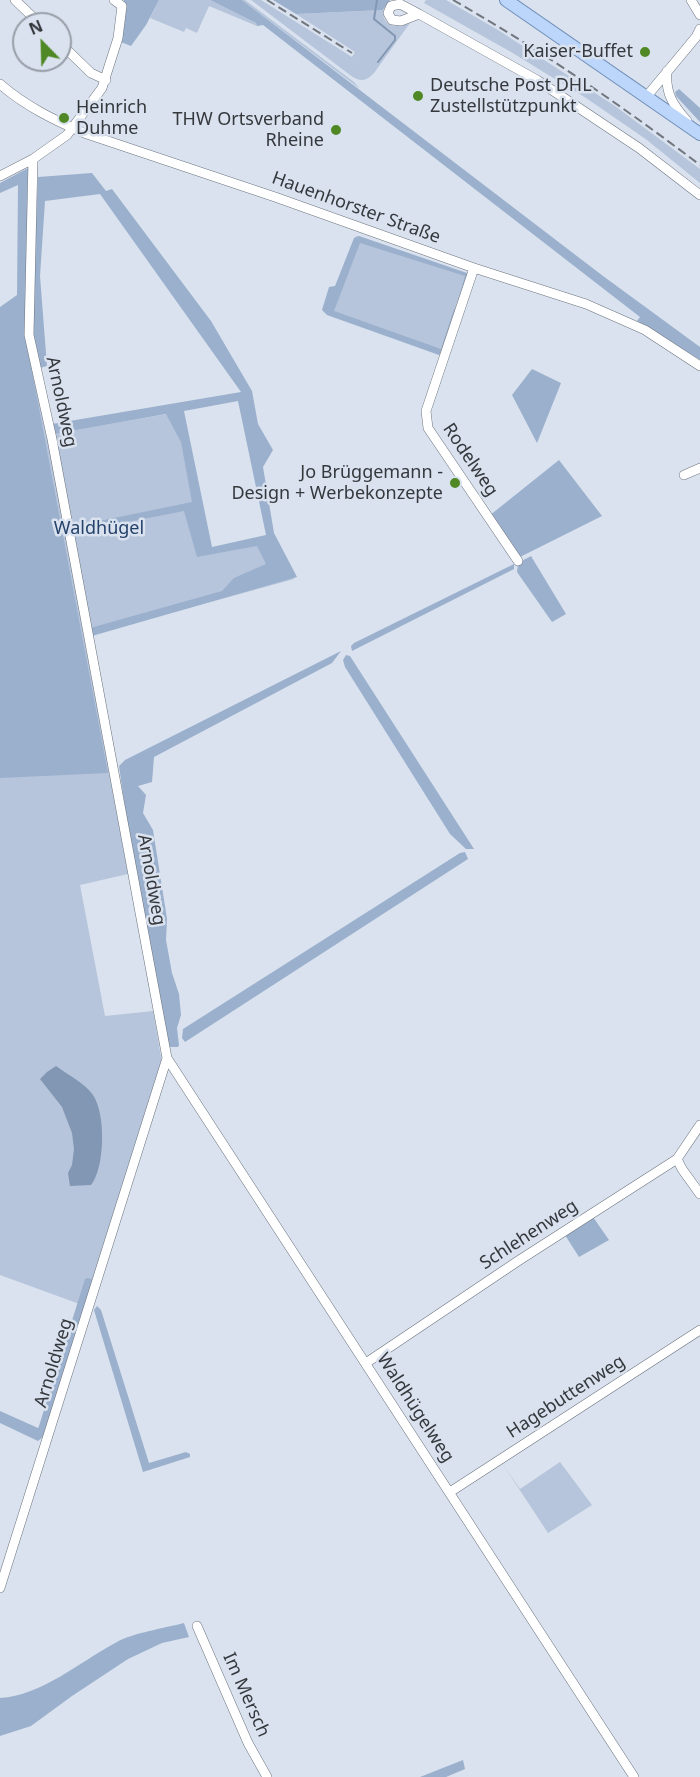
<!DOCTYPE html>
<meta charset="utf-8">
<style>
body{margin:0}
#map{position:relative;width:700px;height:1777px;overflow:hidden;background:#d9e2ee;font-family:"Noto Sans",sans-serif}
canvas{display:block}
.north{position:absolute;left:12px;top:12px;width:60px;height:60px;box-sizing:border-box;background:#d9e2ee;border:2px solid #979ea7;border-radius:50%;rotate:337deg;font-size:16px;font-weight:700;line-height:24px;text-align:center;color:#35383d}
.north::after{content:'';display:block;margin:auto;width:21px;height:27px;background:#4f8824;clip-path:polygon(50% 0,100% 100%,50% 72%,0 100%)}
</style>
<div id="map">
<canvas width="700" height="1777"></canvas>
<div class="north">N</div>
</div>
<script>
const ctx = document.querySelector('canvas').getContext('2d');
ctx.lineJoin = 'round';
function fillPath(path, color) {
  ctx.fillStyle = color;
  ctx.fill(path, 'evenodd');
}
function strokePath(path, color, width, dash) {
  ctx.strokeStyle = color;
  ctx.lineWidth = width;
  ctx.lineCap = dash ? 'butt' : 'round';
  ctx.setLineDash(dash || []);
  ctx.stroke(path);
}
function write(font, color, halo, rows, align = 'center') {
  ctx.font = font + ' "Noto Sans",sans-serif';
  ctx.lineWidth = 5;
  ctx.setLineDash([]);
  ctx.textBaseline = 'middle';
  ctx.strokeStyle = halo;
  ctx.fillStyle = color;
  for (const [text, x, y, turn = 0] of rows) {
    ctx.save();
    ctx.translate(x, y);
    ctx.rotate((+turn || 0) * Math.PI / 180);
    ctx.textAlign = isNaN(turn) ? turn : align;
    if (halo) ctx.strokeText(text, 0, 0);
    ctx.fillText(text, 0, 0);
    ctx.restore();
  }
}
const green = new Path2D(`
 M 159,0 L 210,0 L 256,23 L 257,26 L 209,6 L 197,33 L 186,28 L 184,32 L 150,18 Z
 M 242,0 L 245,0 L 354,82 L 360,89 Z
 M 251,0 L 261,0 L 352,57 L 355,52 L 296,14 L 383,10 C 383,28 396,28 410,23 L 374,73 C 366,82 360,82 350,75 Z
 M 426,0 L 446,0 L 498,30 L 615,106 L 700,169 L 700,183 L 647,140 L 586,98 L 511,52 L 424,3 Z
 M 356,236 L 467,274 L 441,353 L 328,315 Z
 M 0,323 L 27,337 L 46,435 L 179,412 L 196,512 L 206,555 L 275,542 L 294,579 L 84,637 L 128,874 L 80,885 L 105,1016 L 153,1011 L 162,1063 L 85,1306 L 0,1275 Z
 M 560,1462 L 592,1505 L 548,1533 L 502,1463 L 520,1489 Z`);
const forest = new Path2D(`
 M 124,0 L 159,0 L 146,25 L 131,46 L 121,42 Z
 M 210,0 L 242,0 L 603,276 L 700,347 L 700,360 L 637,321 L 640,317 L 263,25 L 257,26 L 256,23 Z
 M 273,0 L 390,0 L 383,10 L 296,14 Z
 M 679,89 L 700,108 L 700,122 L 676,96 L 675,92 Z
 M 28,168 L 25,334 L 108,773 L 0,778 L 0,307 L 17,295 L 18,185 L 0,193 L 0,183 Z
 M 92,173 L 106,191 L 112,189 L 211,321 L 252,391 L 258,424 L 273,450 L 263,467 L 274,533 L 297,577 L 92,636 L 90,628 L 222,591 L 234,578 L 266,564 L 257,546 L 197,557 L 184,511 L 71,533 L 70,527 L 192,502 L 181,442 L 166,414 L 54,434 L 52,424 L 241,392 L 100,194 L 45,201 L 40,276 L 47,366 L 40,368 L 31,334 L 38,177 ZM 238,401 L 266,535 L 212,547 L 184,411 Z
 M 359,236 L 467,273 L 469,277 L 460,300 L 458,300 L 465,276 L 360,243 L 334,311 L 441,349 L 454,309 L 456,310 L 443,352 L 439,355 L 327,315 L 322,310 L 329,287 L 335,286 L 354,238 Z
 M 532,369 L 561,383 L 537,443 L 512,395 Z
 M 559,460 L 602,516 L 520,557 L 489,516 Z
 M 531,556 L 566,614 L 552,622 L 517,572 L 518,563 Z
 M 514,564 L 514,569 L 352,651 L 351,646 L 354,643 Z
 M 341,651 L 332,663 L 154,757 L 152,782 L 138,786 L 146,795 L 143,813 L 153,830 L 167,919 L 166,940 L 172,973 L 179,994 L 181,1015 L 177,1028 L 179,1045 L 178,1047 L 169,1047 L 126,815 L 119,766 L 125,760 Z
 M 346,655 L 350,656 L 474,849 L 466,849 L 450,834 L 345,667 L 343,660 Z
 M 465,852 L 468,859 L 185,1042 L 182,1038 L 183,1029 L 460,853 Z
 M 593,1217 L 609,1240 L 579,1257 L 565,1235 Z
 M 88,1278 L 94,1280 L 45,1435 L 38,1441 L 0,1423 L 0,1411 L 38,1428 L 39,1426 L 85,1279 Z
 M 97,1306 L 101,1310 L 149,1463 L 186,1452 L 190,1454 L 190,1457 L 143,1472 L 94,1310 Z
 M 184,1623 L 189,1637 L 162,1643 L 128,1659 L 72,1696 L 31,1726 L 0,1736 L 0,1698 C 41,1696 81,1661 117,1642 C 133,1633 165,1628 184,1623 Z
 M 463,1760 L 465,1769 L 446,1777 L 420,1777 Z`);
const water = new Path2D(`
 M 56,1066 C 68,1075 85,1083 93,1095 C 106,1114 105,1168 91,1185 L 70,1186 L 68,1173 L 72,1165 L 74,1149 L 72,1133 L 62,1107 L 40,1079 L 47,1072 Z`);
const stream = new Path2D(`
 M 377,0 L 374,19 L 395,36 L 395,40 L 378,62`);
const minor = new Path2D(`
 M 15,0 L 40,24
 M 691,0 L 700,15
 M 419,14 L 401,21 L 392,20 L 388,13 L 391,6 L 400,4 L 419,14 L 537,80 L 639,148 L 700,195
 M 60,43 L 91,73 L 106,80
 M 667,71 C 665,93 673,105 687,121
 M 0,84 C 25,106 54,120 84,133 L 275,197 L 474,268 L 586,304 L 645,330 L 700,366
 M 647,96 L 696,37 L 700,29
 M 0,176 L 33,159 L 67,135 L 102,88 L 118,38 L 122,6 L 114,0
 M 474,268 L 426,411 L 428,428 L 518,561
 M 684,475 L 700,468
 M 167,1058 L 634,1777
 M 677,1159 L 682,1169 L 700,1194
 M 366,1363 L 518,1261 L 677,1159 L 700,1125
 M 450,1492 L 700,1330
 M 0,1588 L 167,1058 L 52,439 L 29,335 L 33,159
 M 197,1626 L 248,1743 L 267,1777`);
const major = new Path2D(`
 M 506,0 L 700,134`);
const rail = new Path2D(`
 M 267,0 L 352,53
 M 453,0 C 539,49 621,105 700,165`);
const markers = [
 [645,52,6,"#4f8824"],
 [418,96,6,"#4f8824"],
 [64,118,6,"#4f8824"],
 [336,130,6,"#4f8824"],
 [455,483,6,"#4f8824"]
];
const poiNames = [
 ["Kaiser-Buffet",633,52],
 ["Deutsche Post DHL",430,86,"left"],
 ["Zustellstützpunkt",430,107,"left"],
 ["Heinrich",76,108,"left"],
 ["Duhme",76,129,"left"],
 ["THW Ortsverband",324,120],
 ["Rheine",324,141],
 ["Jo Brüggemann -",443,473],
 ["Design + Werbekonzepte",443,494]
];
const streetNames = [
 ["Hauenhorster Straße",356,208,20],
 ["Arnoldweg",61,402,78],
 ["Rodelweg",470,460,56],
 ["Arnoldweg",151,880,80],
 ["Schlehenweg",529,1235,-33],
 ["Arnoldweg",54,1363,-73],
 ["Hagebuttenweg",566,1397,-33],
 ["Waldhügelweg",415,1408,57],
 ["Im Mersch",246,1695,66]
];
const parkNames = [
 ["Waldhügel",99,529]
];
fillPath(green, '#b6c5db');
fillPath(forest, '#9bb0cd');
fillPath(water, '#8297b3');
strokePath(stream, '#8297b3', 2);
strokePath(minor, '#6c747f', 10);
strokePath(major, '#708db7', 14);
strokePath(minor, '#fff', 9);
strokePath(major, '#bcd6fb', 12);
strokePath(rail, '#72777f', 2, [9, 4.5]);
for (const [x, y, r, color] of markers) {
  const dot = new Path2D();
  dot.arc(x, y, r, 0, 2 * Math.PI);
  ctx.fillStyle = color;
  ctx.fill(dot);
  strokePath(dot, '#d9e2ee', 2);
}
write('18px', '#35383d', '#d9e2ee', poiNames, 'right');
write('18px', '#35383d', '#d9e2ee', streetNames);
write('18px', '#25426b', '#d9e2ee', parkNames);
</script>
